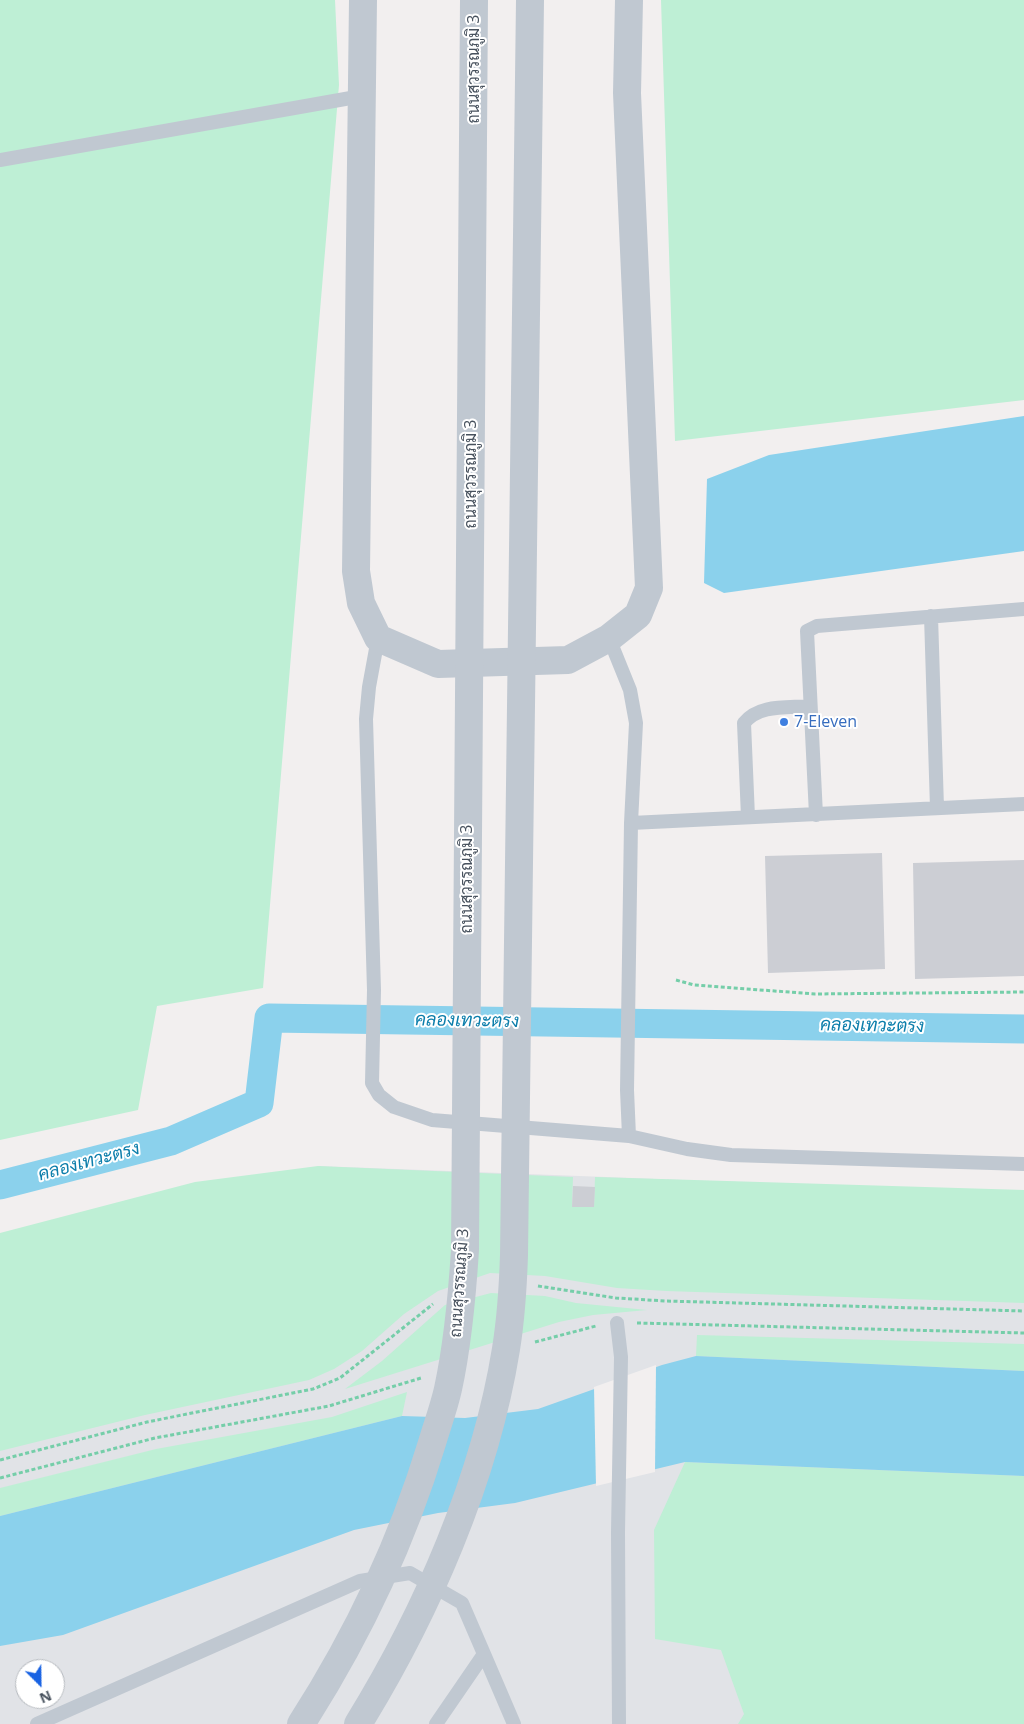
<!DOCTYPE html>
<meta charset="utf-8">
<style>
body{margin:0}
#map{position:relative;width:1024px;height:1724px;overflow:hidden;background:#f2efef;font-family:"Open Sans",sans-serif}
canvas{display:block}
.north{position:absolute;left:15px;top:1659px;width:50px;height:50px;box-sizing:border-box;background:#fff;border:1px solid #b5b9be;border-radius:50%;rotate:157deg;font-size:14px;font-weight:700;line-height:20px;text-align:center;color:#47515d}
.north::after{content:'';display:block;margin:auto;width:18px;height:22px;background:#1862e3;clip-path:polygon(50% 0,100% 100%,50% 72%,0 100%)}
</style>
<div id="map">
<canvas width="1024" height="1724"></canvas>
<div class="north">N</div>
</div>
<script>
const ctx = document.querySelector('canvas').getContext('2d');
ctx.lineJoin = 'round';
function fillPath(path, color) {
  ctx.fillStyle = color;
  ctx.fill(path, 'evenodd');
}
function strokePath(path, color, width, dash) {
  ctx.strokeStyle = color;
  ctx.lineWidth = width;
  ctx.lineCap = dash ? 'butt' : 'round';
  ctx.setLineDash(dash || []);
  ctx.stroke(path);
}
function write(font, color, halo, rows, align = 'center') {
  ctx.font = font + ' "Open Sans",Sarabun,sans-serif';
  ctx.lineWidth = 4;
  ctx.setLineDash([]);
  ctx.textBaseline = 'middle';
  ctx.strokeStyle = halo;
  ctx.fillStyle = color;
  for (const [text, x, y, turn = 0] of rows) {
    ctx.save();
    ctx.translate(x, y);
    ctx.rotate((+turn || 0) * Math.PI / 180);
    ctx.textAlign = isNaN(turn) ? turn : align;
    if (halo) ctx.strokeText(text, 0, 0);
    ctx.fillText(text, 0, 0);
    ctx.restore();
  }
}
const airport = new Path2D(`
 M 318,1166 L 1024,1193 L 1024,1724 L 0,1724 L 0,1324 ZM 25,1669 L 55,1669 L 55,1699 L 25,1699 Z`);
const green = new Path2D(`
 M 0,0 L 335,0 L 339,85 L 263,988 L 157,1006 L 138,1110 L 0,1140 Z
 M 661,0 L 1024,0 L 1024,400 L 675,441 Z
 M 318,1166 L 573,1177 L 572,1207 L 594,1207 L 595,1177 L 1024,1190 L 1024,1303 L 666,1291 L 617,1288 L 545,1276 L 490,1273 L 438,1291 L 404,1314 L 362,1351 L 334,1369 L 309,1380 L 145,1415 L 0,1451 L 0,1233 L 195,1182 Z
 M 491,1293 L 545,1296 L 576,1303 L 647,1310 L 593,1315 L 559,1322 L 345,1389 L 382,1361 L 445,1305 Z
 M 697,1335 L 1024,1344 L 1024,1371 L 696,1356 Z
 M 407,1392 L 402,1416 L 0,1516 L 0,1488 L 156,1449 L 332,1417 Z
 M 685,1462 L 1024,1476 L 1024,1724 L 738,1724 L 744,1714 L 721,1650 L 655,1639 L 654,1530 Z`);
const water = new Path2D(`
 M 1024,416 L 1024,551 L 724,593 L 704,583 L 707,479 L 769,455 Z
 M 696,1356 L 1024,1371 L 1024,1476 L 685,1462 L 515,1503 L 438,1513 L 354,1530 L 63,1635 L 0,1646 L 0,1516 L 402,1416 L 465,1418 L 538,1409 L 662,1365 Z`);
const pier = new Path2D(`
 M 656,1365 L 655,1472 L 596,1486 L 594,1387 Z`);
const canal = new Path2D(`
 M 0,1185 L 171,1141 L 259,1103 L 269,1018 L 1024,1029`);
const building = new Path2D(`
 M 882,853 L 885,969 L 768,973 L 765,856 Z
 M 1024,860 L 1024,976 L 915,979 L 913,863 Z
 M 573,1186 L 595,1187 L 594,1207 L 572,1207 Z`);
const path = new Path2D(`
 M 676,980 L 694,985 L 815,994 L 1024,992
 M 538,1286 L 616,1298 L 666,1301 L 1024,1311
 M 637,1323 L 1024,1333
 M 535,1342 L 596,1326
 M 0,1460 L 147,1422 L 313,1389 L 340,1378 L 433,1304
 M 0,1478 L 155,1438 L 329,1406 L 421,1378`);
const service = new Path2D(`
 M 0,160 L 362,96
 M 931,616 L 937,808
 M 378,638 L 369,687 L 366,719 L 374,990 L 372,1083 L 379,1095 L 394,1107 L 432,1120 L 629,1136
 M 609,638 L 630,690 L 636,723 L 631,823 L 627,1090 L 629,1136 L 687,1149 L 731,1155 L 1024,1164
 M 816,815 L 807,631 L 817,626 L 1024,609
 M 748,817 L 744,723 C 759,704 787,708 810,706
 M 631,823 L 1024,804
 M 617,1323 L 621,1357 L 618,1532 L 619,1724
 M 484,1654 L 514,1724
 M 37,1724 L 360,1581 L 410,1573 L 462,1603 L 484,1654 L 436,1724`);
const minor = new Path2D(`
 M 363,0 L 356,571 L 361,603 L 378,638 L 438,664 L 568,660 L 609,638 L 638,615 L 649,588 L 627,93 L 629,0`);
const minorBridge = new Path2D(`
 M 301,1724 C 357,1637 402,1542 432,1443 C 437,1426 444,1407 448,1389 C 458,1343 462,1297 465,1250 L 474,0
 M 358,1724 C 427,1612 485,1479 506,1349 C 511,1318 513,1286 514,1255 L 530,0`);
const markers = [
 [784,722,5,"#3f7fe0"]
];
const streetNames = [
 ["ถนนสุวรรณภูมิ 3",474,69,-90],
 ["ถนนสุวรรณภูมิ 3",471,474,-90],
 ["ถนนสุวรรณภูมิ 3",467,879,-90],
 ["ถนนสุวรรณภูมิ 3",460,1283,-86]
];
const shopNames = [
 ["7-Eleven",794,722]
];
const waterNames = [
 ["คลองเทวะตรง",467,1021,1],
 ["คลองเทวะตรง",872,1026,1],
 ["คลองเทวะตรง",89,1162,-15]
];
fillPath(airport, '#e1e3e7');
fillPath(green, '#beefd5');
fillPath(water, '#8bd1ec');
fillPath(pier, '#f2efef');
strokePath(canal, '#8bd1ec', 29);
fillPath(building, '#ccced4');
strokePath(path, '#75cea9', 3, [4, 2.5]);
strokePath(service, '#c0c8d1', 14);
strokePath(minor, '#c0c8d1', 28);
strokePath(minorBridge, '#c0c8d1', 28);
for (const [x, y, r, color] of markers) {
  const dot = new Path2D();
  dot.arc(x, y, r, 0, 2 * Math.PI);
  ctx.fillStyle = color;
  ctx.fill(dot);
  strokePath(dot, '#fff', 2);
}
write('16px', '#47515d', '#fff', streetNames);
write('16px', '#366cbe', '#fff', shopNames, 'left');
write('italic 18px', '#0c7eab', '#fff', waterNames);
</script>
